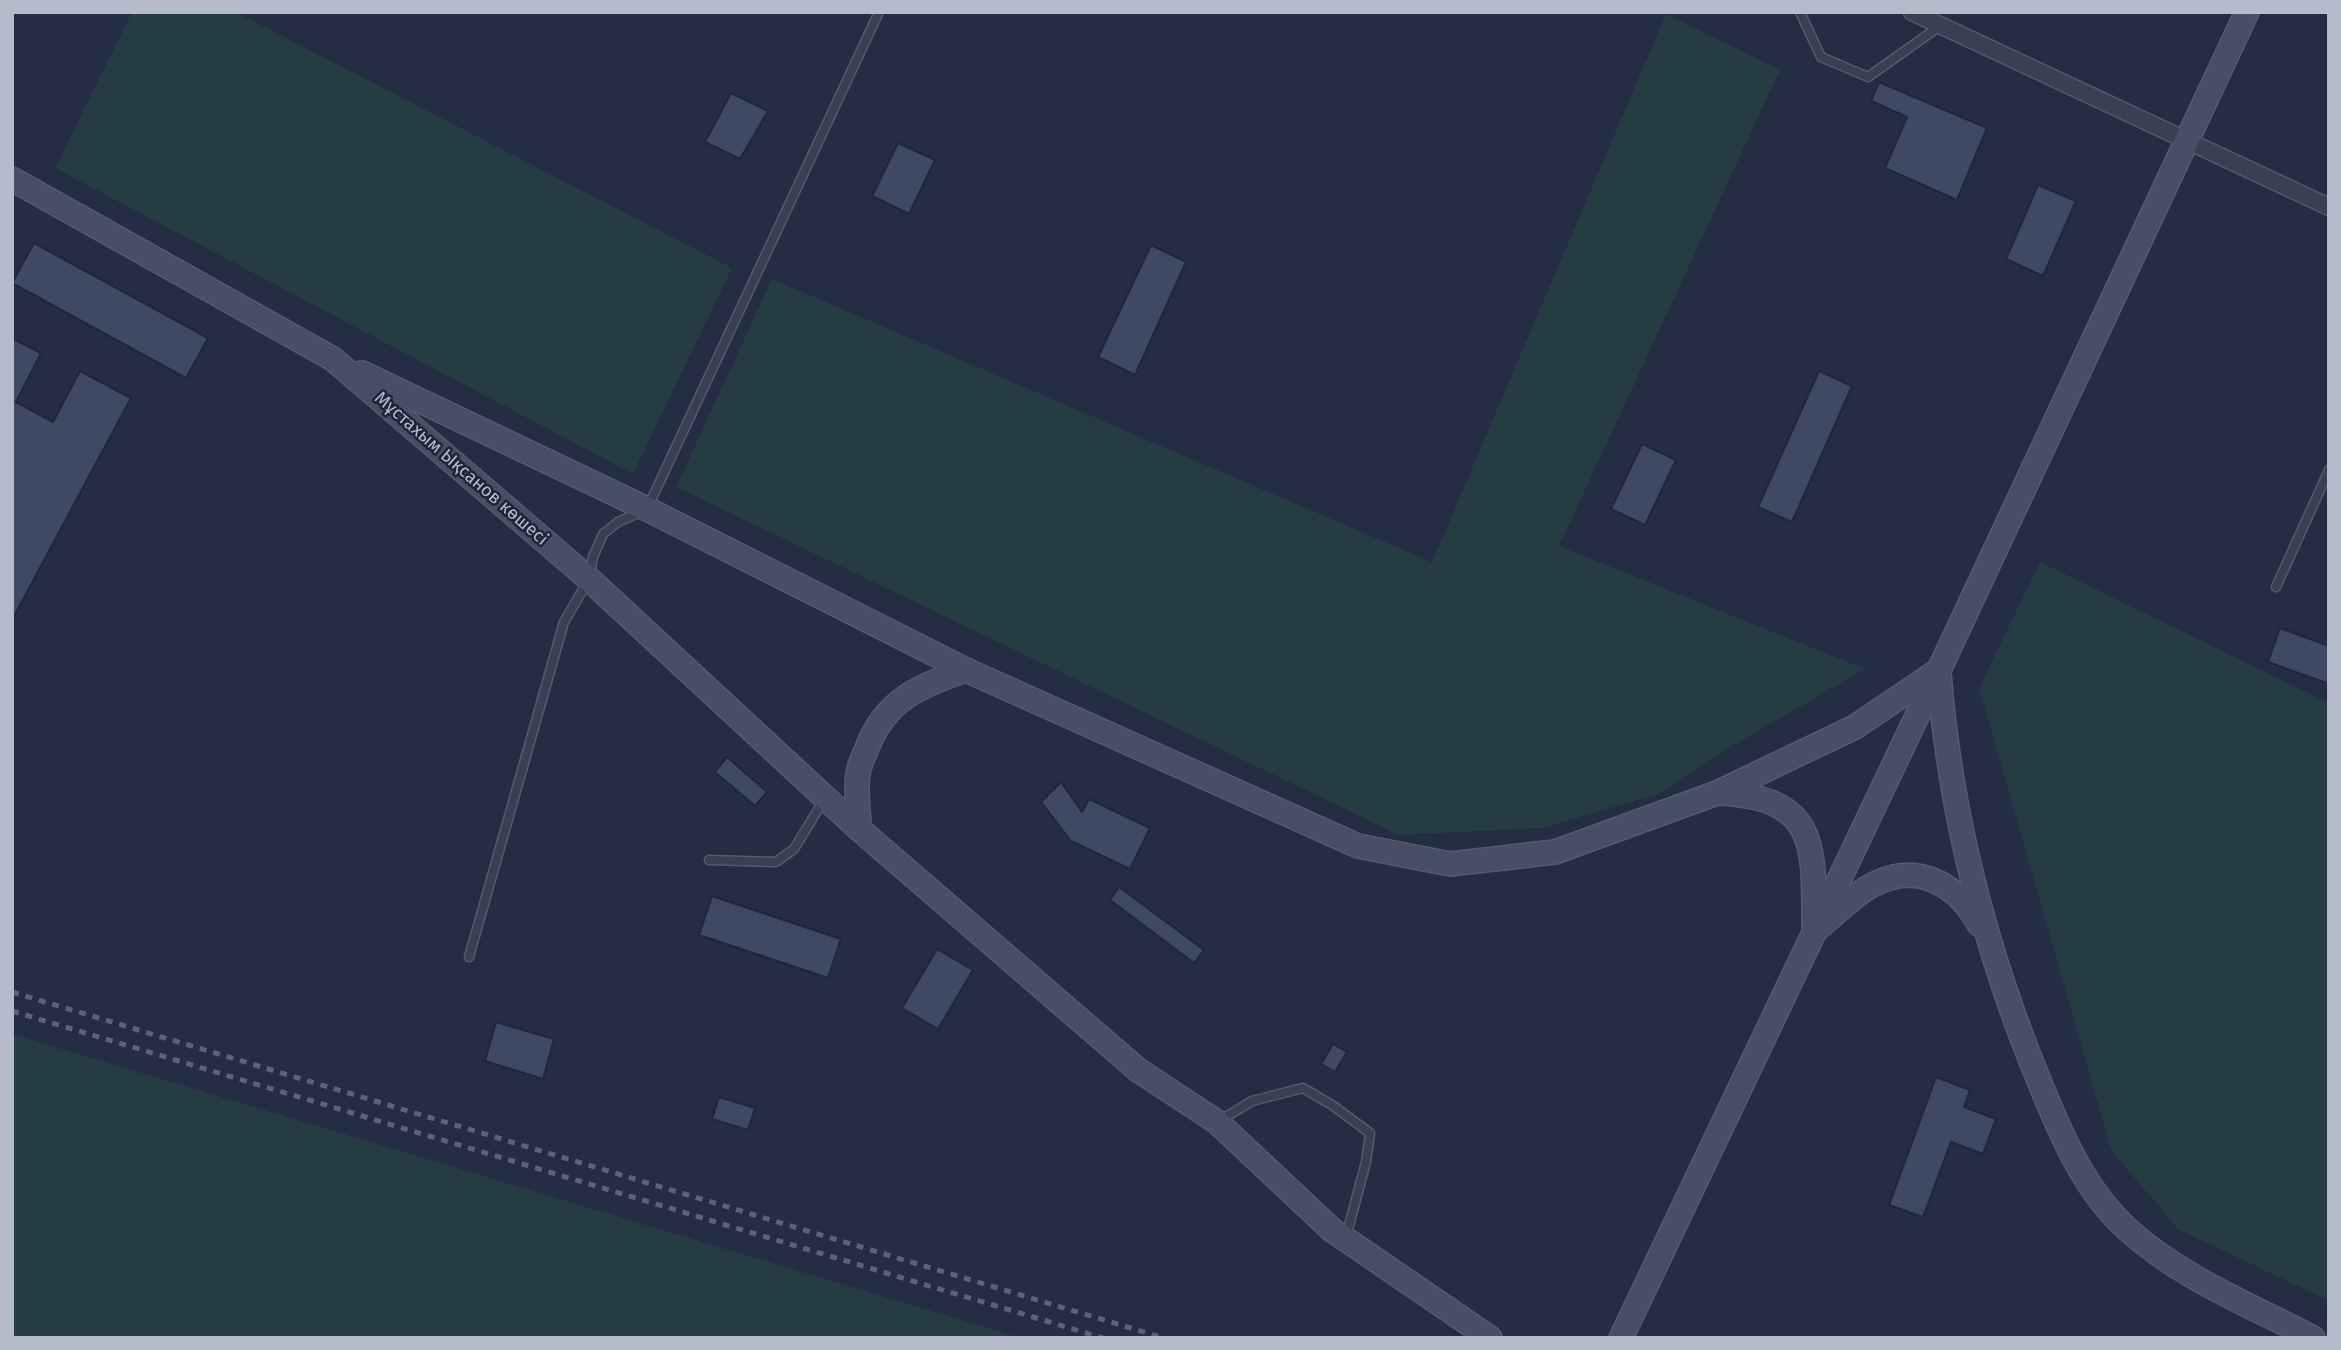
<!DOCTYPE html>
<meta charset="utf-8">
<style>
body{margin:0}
#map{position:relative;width:2341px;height:1350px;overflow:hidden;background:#242d43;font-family:"Fira Sans",sans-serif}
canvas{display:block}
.frame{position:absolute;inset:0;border:14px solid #b6bbcc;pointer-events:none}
</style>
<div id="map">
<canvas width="2341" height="1350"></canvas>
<div class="frame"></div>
</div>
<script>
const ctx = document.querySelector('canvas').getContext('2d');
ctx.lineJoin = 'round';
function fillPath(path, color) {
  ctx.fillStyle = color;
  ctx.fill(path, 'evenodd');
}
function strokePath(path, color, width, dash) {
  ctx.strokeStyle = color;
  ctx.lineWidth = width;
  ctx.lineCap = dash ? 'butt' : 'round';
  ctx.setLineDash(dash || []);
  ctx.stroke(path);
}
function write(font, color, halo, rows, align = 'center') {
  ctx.font = font + ' "Fira Sans",sans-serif';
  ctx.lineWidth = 5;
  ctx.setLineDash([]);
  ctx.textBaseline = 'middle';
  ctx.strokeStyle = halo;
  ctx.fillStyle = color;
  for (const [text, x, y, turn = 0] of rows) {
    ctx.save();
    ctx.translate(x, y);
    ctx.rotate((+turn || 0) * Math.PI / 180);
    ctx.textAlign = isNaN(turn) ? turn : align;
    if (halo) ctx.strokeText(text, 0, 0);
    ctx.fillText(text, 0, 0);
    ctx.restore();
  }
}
const green = new Path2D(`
 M 132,12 L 236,12 L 732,268 L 633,474 L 55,168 Z
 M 1666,14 L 1780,70 L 1559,546 L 1865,669 L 1739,742 L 1658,794 L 1542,828 L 1399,835 L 676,487 L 772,279 L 1432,562 Z
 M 2040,562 L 2329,703 L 2329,1301 L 2178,1229 L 2111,1150 L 1979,688 Z
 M 12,1034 L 1021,1338 L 12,1338 Z`);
const building = new Path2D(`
 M 1879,82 L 1987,128 L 1957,200 L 1885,168 L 1907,117 L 1871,101 Z
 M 731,93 L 768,111 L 740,159 L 705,142 Z
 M 898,143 L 935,160 L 909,214 L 872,196 Z
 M 2038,185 L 2076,201 L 2043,276 L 2006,259 Z
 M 34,243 L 208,338 L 186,378 L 12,283 Z
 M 1151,245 L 1186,262 L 1135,375 L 1098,357 Z
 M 12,338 L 41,353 L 16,402 L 53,422 L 80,371 L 131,398 L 12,620 Z
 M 1819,371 L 1852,386 L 1792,522 L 1758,507 Z
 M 1642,444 L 1676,460 L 1645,525 L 1611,509 Z
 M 2280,628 L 2329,646 L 2329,684 L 2268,662 Z
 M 727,757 L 767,792 L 755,806 L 715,772 Z
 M 1061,782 L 1082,812 L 1089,799 L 1150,828 L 1130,869 L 1071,841 L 1041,802 Z
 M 1119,887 L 1204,950 L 1194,963 L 1110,900 Z
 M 712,896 L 841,939 L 828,978 L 699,935 Z
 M 937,949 L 973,970 L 938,1029 L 902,1008 Z
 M 496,1022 L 554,1039 L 543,1079 L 485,1061 Z
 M 1333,1044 L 1347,1052 L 1335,1072 L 1321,1064 Z
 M 1936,1077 L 1970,1090 L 1964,1107 L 1996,1119 L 1983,1154 L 1951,1142 L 1923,1217 L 1889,1205 Z
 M 719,1097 L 755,1108 L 748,1130 L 712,1119 Z`);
const service = new Path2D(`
 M 1800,12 L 1821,57 L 1868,77 L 1940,26
 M 2276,587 L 2329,470
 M 709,860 L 776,862 L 794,849 L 824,800
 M 469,957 L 564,622 L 589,579 L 593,557 L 603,534 L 618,522 L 647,509 L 879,12
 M 1219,1121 L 1252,1101 L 1303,1088 L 1332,1105 L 1370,1133 L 1366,1162 L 1346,1237`);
const minor = new Path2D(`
 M 1912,12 L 2329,207`);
const secondary = new Path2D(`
 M 12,179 L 333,359 L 589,579 L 859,829 L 1138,1070 L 1217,1122 L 1332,1230 L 1490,1338
 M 362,373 L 647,509 L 966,670 L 1358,846 L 1450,864 L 1555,852 L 1717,793 L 1855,727 L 1939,670
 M 1939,673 C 1950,815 1987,956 2042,1088 C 2063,1139 2085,1190 2126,1228 C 2179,1277 2250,1305 2313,1338
 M 1720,793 C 1817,798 1814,844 1814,925
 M 859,829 C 859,811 855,791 858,774 C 859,765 864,756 867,748 C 885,700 921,685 966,670
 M 1818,928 C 1837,913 1857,891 1879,882 C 1921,863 1959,887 1979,924
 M 1621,1338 L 1939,670 L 2247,12`);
const rail = new Path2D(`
 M 12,992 L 1164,1338
 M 12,1011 L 1103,1338`);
const streetNames = [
 ["Мұстахым Ықсанов көшесі",461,469,41]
];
fillPath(green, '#263c43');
fillPath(building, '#404963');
strokePath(building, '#202739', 2);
strokePath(service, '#545b6c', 11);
strokePath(minor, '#545b6c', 19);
strokePath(secondary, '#545b6c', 26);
strokePath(service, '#394052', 8);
strokePath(minor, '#394052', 16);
strokePath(secondary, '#474e65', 23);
strokePath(rail, '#5b6379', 5, [7, 7]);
write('18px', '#b6bbcc', '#1e2537', streetNames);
</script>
